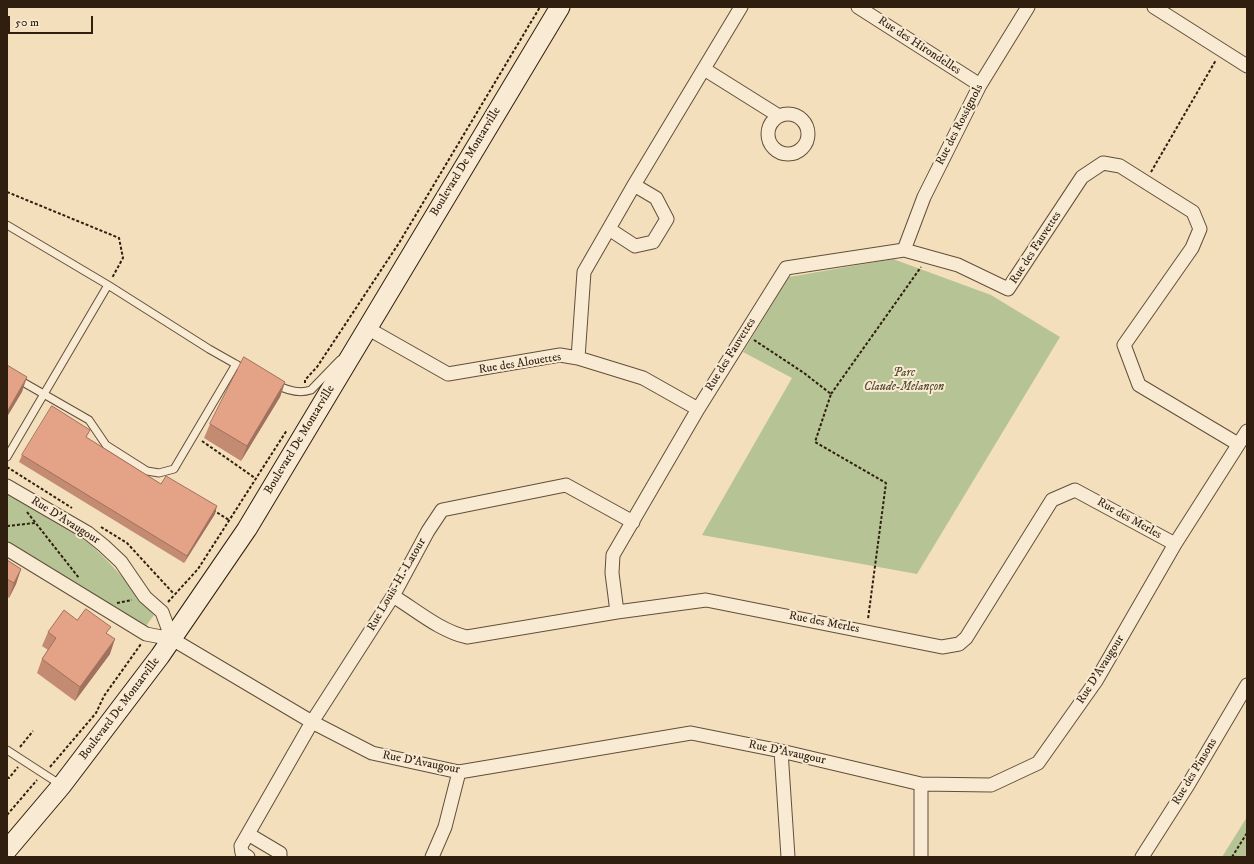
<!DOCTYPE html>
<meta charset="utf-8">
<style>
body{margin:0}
#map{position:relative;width:1254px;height:864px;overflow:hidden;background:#f4dfbc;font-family:"IM FELL DW Pica",serif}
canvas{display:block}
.frame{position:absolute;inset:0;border:8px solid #301f0f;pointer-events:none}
.scale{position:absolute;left:8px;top:16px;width:85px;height:18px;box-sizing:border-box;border:2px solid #301f0f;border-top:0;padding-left:5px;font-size:12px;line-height:14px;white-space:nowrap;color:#301f0f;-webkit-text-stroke:3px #f8ead3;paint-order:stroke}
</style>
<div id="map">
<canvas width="1254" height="864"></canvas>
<div class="frame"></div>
<div class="scale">50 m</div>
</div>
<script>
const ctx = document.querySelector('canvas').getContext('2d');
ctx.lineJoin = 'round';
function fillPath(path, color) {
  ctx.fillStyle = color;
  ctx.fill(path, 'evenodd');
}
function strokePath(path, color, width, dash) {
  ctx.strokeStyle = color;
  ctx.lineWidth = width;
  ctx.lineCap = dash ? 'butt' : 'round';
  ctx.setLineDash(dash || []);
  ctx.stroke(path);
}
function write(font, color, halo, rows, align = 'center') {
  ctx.font = font + ' "IM FELL DW Pica",serif';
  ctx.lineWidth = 4;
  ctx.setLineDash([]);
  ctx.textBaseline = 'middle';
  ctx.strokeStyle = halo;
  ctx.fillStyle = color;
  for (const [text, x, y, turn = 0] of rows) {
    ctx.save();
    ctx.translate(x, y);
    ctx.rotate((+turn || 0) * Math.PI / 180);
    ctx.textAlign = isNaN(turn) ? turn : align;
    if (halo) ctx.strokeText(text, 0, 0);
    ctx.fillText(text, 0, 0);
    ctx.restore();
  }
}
const green = new Path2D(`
 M 893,259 L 991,295 L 1060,337 L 917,574 L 702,535 L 792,378 L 743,352 L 789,277 Z
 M 7,491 C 31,506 59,519 80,536 C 109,559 131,587 154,615 L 146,626 L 102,602 L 7,545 Z
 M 1247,817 L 1247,857 L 1222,857 Z`);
const path = new Path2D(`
 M 1151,172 L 1216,60
 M 7,192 L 119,238 L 123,258 L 112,278
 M 754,340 L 804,373 L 831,394 L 815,442 L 886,483 L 868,619
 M 305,383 L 305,380 L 317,367 L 399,243 L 540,7
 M 831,394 L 921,267
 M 202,441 L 255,478
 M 7,467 L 72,508
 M 213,510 L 229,520
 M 27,512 L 79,578
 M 7,526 L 35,523
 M 101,527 L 127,543 L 174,594
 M 168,602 L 198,569 L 287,430
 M 117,603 L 132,600
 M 20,747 L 33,731
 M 50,767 L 96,713 L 104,696 L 141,644
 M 7,777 L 9,778 L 18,767
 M 7,815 L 37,780
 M 1232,857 L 1247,833`);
const lane = new Path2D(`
 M 7,225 L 108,285 L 7,457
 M 108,285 L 209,349 L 239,366
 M 7,373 L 89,420 L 106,445 L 147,471 L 159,473 L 174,469 L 236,364
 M 275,384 C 286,390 299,394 311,390 L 340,360
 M 7,750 L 61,785`);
const street = new Path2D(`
 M 858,7 L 980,85
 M 1154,7 L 1247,66
 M 704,69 L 779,116
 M768 134a20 20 0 1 1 40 0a20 20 0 1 1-40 0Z
 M 609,229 L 635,246 L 653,242 L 667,219 L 656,198 L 634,185
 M 904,250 L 924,197 L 980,85 L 1028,7
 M 367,328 L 448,374 L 560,355 L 578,358 L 643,378 L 698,409
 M 578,358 L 584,272 L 634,185 L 741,7
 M 7,486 L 88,533 L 104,546 L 121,562 L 145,597 L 162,612 L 172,639
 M 7,549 L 146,634 L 172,639 L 312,722 L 372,753 L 459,772 L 691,733 L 781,751 L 921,784 L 991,785 L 1038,763 L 1096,681 L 1175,544 L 1247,431
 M 393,596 C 416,610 440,631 467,637 L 617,612 L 706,600 L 942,647 L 959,644 L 966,638 L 1052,500 L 1075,490 L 1175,544
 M 617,612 L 612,573 L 613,555 L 698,409 L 786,268 L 904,250 L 958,265 L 1008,289 L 1082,177 L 1103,163 L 1120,166 L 1193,212 L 1200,229 L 1192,248 L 1124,345 L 1139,385 L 1238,444
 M 781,751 L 788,857
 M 248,834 L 280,853 L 280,857
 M 248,857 L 242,853 L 241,846 L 312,722 L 393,596 L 428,531 L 442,510 L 566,485 L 633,522
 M 432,857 L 445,827 L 459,772
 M 921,857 L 921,784
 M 1142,857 L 1188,785 L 1247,685`);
const secondary = new Path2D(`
 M 7,850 L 62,785 L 160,656 L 247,529 L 560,7`);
const wall = new Path2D(`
 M 285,382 L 280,397 L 241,461 L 204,438 L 210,424 Z
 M 87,438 L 161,484 L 215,514 L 184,563 L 19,462 L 22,455 Z
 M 7,560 L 21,569 L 16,584 L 9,598 L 7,596 Z
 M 48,632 L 108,634 L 110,654 L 75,701 L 37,673 L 42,659 L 48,650 L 42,646 Z`);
const shadedWall = new Path2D(`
 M 27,377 L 22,392 L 7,417 L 7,412 Z
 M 285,382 L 280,397 L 241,461 L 247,446 Z
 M 217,506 L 215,514 L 184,563 L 187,556 Z
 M 21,569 L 16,584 L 9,598 L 14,583 Z
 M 115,639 L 110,654 L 75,701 L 80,687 Z`);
const building = new Path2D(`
 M 244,357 L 285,382 L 247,446 L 210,424 Z
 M 7,365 L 27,377 L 7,412 Z
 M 52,406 L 90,430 L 86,437 L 161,484 L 166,476 L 217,506 L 187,556 L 22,455 Z
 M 7,560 L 21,569 L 14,583 L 7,579 Z
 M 86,609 L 111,627 L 106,633 L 115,639 L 80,687 L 42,659 L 56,638 L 48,632 L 64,610 L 77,620 Z`);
const streetNames = [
 ["Rue des Hirondelles",919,46,33],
 ["Rue des Rossignols",960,125,-63],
 ["Boulevard De Montarville",466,162,-59],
 ["Rue des Fauvettes",1036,248,-57],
 ["Rue des Fauvettes",731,355,-58],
 ["Rue des Alouettes",520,364,-9],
 ["Boulevard De Montarville",300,440,-59],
 ["Rue des Merles",1129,519,29],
 ["Rue D'Avaugour",65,521,32],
 ["Rue Louis-H.-Latour",397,585,-60],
 ["Rue des Merles",824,623,11],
 ["Rue D'Avaugour",1101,670,-58],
 ["Boulevard De Montarville",120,709,-53],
 ["Rue D'Avaugour",787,753,12],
 ["Rue D'Avaugour",421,763,11],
 ["Rue des Pinsons",1195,772,-59]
];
const parkNames = [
 ["Parc",904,374],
 ["Claude-Melançon",904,388]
];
fillPath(green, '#b6c394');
strokePath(lane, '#614f3a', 9);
strokePath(street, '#614f3a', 15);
strokePath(secondary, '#301f0f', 21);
strokePath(path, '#301f0f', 2, [3, 2]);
strokePath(lane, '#f8ead3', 7);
strokePath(street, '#f8ead3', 13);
strokePath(secondary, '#f8ead3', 19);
fillPath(wall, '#c48b73');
fillPath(shadedWall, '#a0715e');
fillPath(building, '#e4a286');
strokePath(building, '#a0715e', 1);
write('12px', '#301f0f', '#f8ead3', streetNames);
write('italic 12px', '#585037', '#f8ead3', parkNames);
</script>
